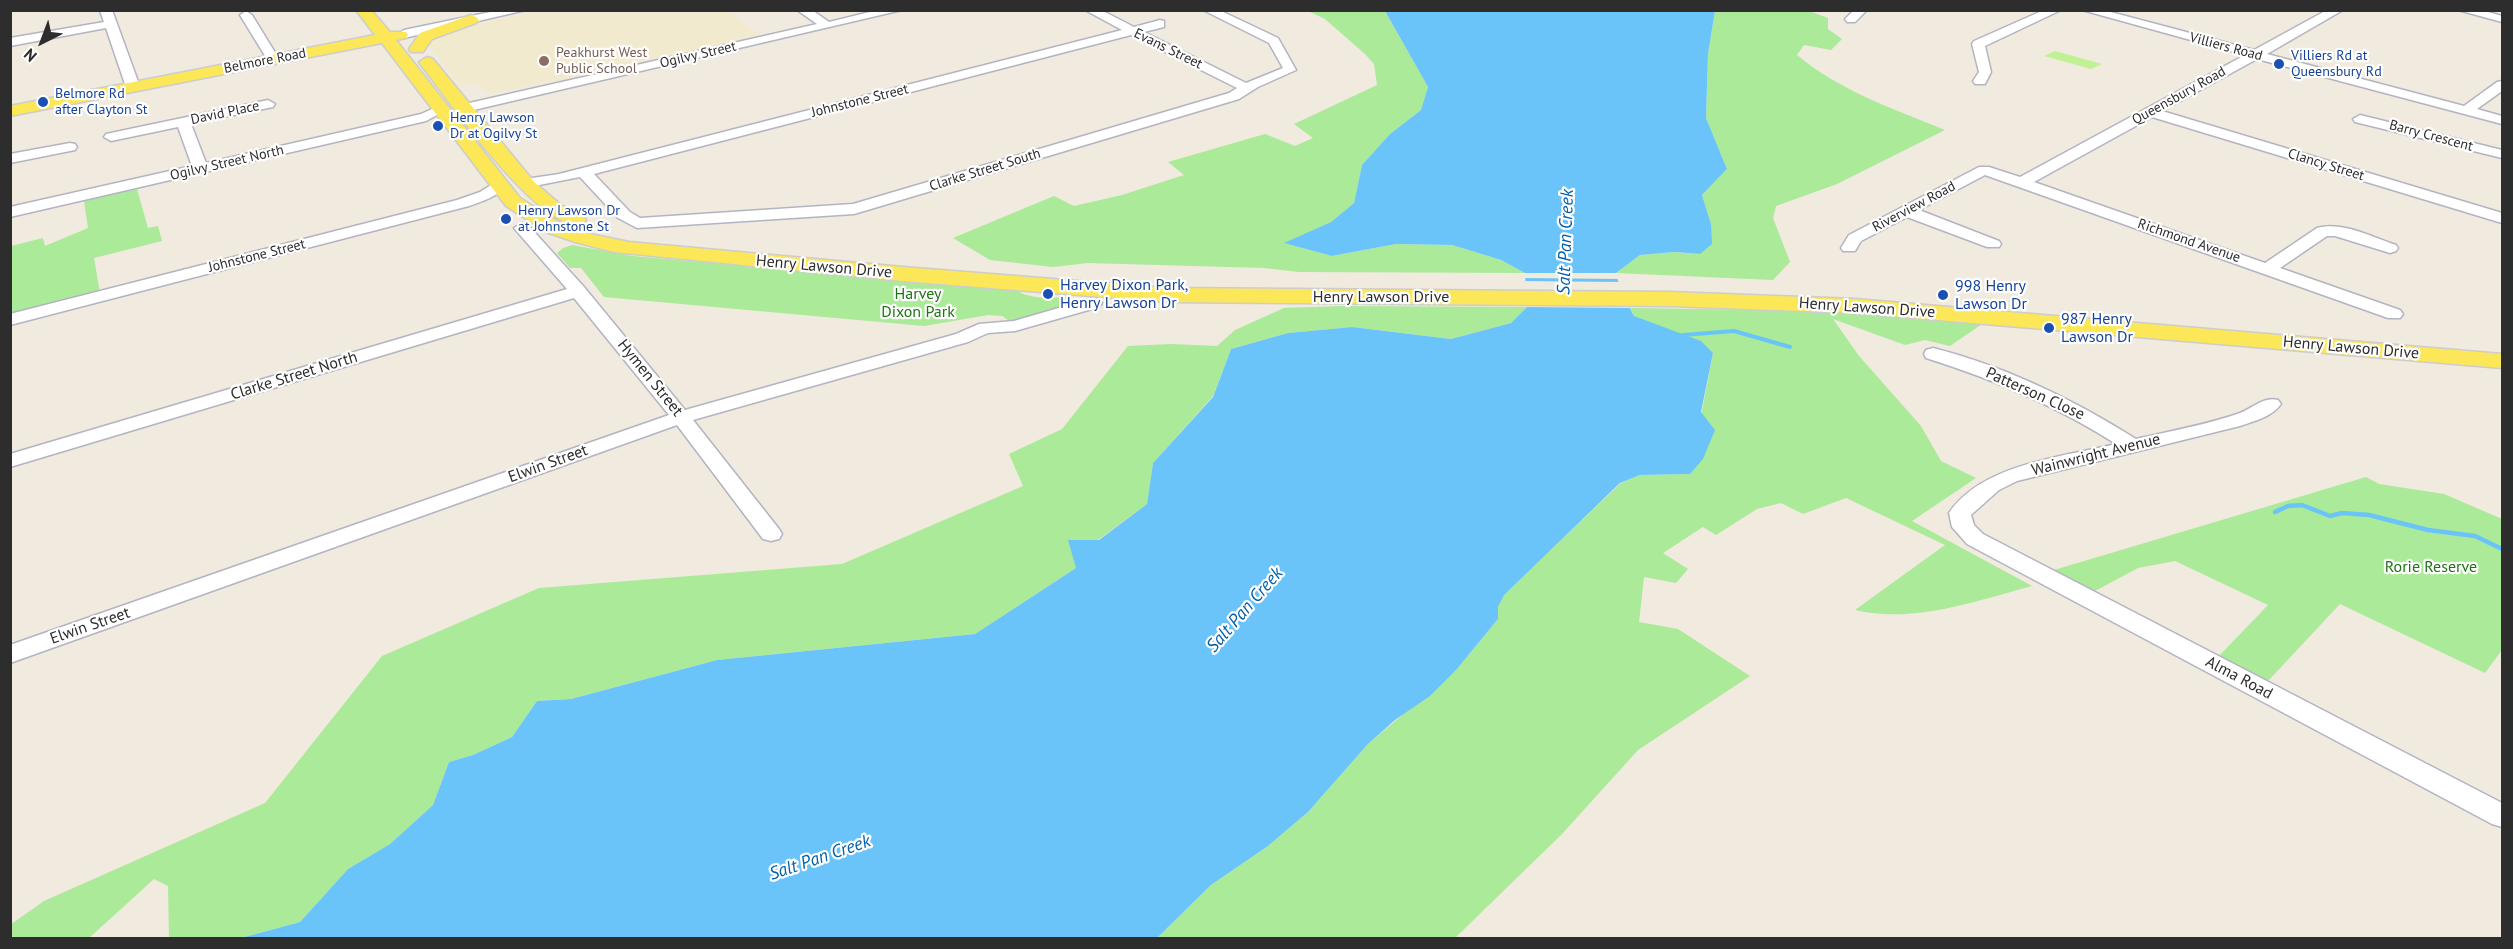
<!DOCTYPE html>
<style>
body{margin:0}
#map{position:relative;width:2513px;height:949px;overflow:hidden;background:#f0eadf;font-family:"PT Sans",sans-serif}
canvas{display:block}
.frame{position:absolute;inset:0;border:12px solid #2d2d2d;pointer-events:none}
.north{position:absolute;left:12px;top:12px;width:60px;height:60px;-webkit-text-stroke:4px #fff;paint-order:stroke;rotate:222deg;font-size:16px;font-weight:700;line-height:24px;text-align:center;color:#2d2d2d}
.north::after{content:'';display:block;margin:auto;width:21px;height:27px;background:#2d2d2d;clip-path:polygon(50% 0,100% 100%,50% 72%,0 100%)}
</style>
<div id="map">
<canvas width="2513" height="949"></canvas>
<div class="frame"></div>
<div class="north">N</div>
</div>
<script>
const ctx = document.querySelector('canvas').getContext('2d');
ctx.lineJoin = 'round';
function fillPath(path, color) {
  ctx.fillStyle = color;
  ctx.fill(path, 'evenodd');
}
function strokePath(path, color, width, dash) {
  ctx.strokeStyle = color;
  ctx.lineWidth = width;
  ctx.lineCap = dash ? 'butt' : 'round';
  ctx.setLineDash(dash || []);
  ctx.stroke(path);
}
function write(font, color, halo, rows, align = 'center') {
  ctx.font = font + ' "PT Sans",sans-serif';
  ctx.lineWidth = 4.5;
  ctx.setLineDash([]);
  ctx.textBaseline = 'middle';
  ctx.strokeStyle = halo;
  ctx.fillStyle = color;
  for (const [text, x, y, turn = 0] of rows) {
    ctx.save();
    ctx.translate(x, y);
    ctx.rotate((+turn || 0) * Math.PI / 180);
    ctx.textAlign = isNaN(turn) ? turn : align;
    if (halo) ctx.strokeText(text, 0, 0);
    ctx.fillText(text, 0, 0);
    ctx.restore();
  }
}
const education = new Path2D(`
 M 542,10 L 728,11 L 761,36 L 555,82 L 552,80 L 488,94 L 479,83 L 461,87 L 429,46 L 432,38 L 446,31 Z`);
const green = new Path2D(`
 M 1308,11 L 1385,11 L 1428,87 L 1421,110 L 1390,134 L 1362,165 L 1354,203 L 1331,222 L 1285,243 L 1332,256 L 1396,244 L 1452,245 L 1501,260 L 1525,273 L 1299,272 L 1264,268 L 1088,263 L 1053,267 L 990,260 L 953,238 L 1054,196 L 1074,206 L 1122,195 L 1184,175 L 1168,162 L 1265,134 L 1295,146 L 1313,138 L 1294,124 L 1377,85 L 1374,64 L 1365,54 L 1325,19 Z
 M 1715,11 L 1809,11 L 1828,18 L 1828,29 L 1842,39 L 1831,50 L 1804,45 L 1797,55 C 1840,91 1894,109 1945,130 L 1837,184 L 1776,206 L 1773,218 L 1790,262 L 1773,280 L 1616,273 L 1640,255 L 1675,252 L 1700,254 L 1711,224 L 1702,195 L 1727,169 L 1706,118 L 1708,54 Z
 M 137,189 L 148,228 L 158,226 L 162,241 L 94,258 L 100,293 L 11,317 L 11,246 L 43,238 L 45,246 L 88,228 L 84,201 Z
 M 572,245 L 633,256 L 1014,289 C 1030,300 1052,298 1071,297 L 1070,304 L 1011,322 L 1002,316 L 988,315 L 924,326 L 604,297 L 581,268 L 570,268 L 557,253 L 563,248 Z
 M 1341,306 L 1527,307 L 1511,323 L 1451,339 L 1352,327 L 1288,333 L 1231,349 L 1213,396 L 1153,463 L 1147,504 L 1098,540 L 1076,568 L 975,634 L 717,660 L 571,699 L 537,701 L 512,737 L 473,755 L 449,762 L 433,805 L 390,844 L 348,869 L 300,922 L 241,938 L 169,938 L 168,886 L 154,879 L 89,938 L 11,938 L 10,925 L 44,901 L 265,803 L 382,656 L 539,588 L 842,564 L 1023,486 L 1009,454 L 1062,429 L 1128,346 L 1171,344 L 1217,346 L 1235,330 L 1284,308 Z
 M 1630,308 L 1829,311 L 1982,324 L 1950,346 L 1925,340 L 1905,345 L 1833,319 L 1859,356 L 1921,426 L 1941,461 L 1976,478 L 1912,521 L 2032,586 C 1976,601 1913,624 1855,610 L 1945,545 L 1846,498 L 1803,514 L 1781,503 L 1757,509 L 1716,535 L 1703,527 L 1663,553 L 1688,569 L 1676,583 L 1644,577 L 1639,622 L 1678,629 L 1750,676 L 1638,750 L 1562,834 L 1455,938 L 1157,938 L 1211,885 L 1268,846 L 1308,812 L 1368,744 L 1457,669 L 1498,619 L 1498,607 L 1503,595 L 1621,483 L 1640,475 L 1690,474 L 1713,353 L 1634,316 Z
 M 2366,477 L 2379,484 L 2444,494 L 2502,519 L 2502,650 L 2485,673 L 2340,604 L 2268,681 L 2219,656 L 2268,605 L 2175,561 L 2138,568 L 2095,591 L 2054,570 Z`);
const pitch = new Path2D(`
 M 2055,51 L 2102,64 L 2091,69 L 2044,56 Z`);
const water = new Path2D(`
 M 1385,11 L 1715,11 L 1708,54 L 1706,118 L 1727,169 L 1702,195 L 1711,224 L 1712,244 L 1700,254 L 1675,252 L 1640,255 L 1616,273 L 1621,292 L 1634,316 L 1701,341 L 1713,353 L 1701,412 L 1715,430 L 1703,459 L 1690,474 L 1640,475 L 1620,483 L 1504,595 L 1498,607 L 1498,619 L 1457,669 L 1430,696 L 1395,720 L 1368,744 L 1308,812 L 1268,846 L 1211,885 L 1157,938 L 241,938 L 300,922 L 348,869 L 390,844 L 433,805 L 449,762 L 473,755 L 512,737 L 537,701 L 571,699 L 717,660 L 975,634 L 1076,568 L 1068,540 L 1099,540 L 1147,504 L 1153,463 L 1213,397 L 1231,349 L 1288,333 L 1352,327 L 1451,339 L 1511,323 L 1527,307 L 1525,273 L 1501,260 L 1452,245 L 1396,244 L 1332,256 L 1284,243 L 1331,222 L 1354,203 L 1362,165 L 1390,134 L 1421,110 L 1428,87 Z`);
const pier = new Path2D(`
 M 1519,273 L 1620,273 L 1620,279 L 1522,278 L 1522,275 Z
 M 1522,281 L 1621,282 L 1633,308 L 1523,307 Z`);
const streamFar1 = new Path2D(`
 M 1683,335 L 1734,331 L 1790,347`);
const stream = new Path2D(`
 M 2275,512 L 2288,506 L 2302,505 L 2330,516 L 2342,513 L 2369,515 L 2428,530 L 2475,536 L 2502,549`);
const minor = new Path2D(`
 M 112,10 L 140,87 L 138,90 L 133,91 L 126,87 L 106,28 L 10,46 L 10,38 L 104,22 L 100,11 Z
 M 500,10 L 526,10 L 404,38 L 398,34 L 404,30 Z
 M 797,10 L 812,10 L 829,22 L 878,10 L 902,10 L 465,112 L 458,108 L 465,104 L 817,24 Z
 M 1085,10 L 1101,10 L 1134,27 L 1160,20 L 1164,21 L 1164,27 L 1144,32 L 1246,83 L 1283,68 L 1269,43 L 1203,10 L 1219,10 L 1278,38 L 1296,70 L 1258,87 L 1239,99 L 854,214 L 637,228 L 618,218 L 580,177 L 524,188 L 516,183 L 519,180 L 559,174 L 1122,30 ZM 1131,35 L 1237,88 L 1229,93 L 853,204 L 640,218 L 630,212 L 594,174 Z
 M 1854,10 L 1867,10 L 1855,22 L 1847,22 L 1845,19 Z
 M 2044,10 L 2061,10 L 1985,46 L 1991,72 L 1985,84 L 1975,84 L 1973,81 L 1979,72 L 1972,44 L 1974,41 Z
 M 2082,10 L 2103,10 L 2254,50 L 2327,10 L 2343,10 L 2267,54 L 2464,106 L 2497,82 L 2502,81 L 2502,91 L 2477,109 L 2502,116 L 2502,124 L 2257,59 L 2162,111 L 2502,213 L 2502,223 L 2152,117 L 2034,182 L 2265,263 L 2317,228 C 2342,221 2372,237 2396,245 L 2398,248 L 2396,251 L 2390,253 L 2335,236 L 2327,236 L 2280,268 L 2400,310 L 2403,314 L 2400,318 L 2388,318 L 1985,175 L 1919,210 L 1999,241 L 2001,244 L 1999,247 L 1987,247 L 1907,217 L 1861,241 L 1855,251 L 1843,251 L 1841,248 L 1849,235 L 1979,167 L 1989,167 L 2020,177 L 2245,55 Z
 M 2458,10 L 2481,10 L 2502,16 L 2502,22 Z
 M 246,11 L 252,15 L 279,59 L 277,62 L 269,62 L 267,59 L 240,15 Z
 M 268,100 L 275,104 L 273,107 L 191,124 L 206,163 L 421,114 L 441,105 L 448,109 L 426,121 L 10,217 L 10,207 L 192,166 L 178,127 L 111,141 L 104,137 L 106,134 Z
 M 2360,115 L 2502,150 L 2502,158 L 2355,122 L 2353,119 Z
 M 70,143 L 75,144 L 77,147 L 75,150 L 10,163 L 10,154 Z
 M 499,180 L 507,185 C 497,197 483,201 469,206 L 10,325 L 10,314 L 457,200 L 480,192 Z
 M 522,223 L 528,225 L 584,287 L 685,410 L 956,334 L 979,324 L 1014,321 L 1093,298 L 1099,299 L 1102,303 L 1099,307 L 1015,331 L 988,333 L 968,342 L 693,420 L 779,529 L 782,534 L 779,539 L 771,541 L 763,539 L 677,425 L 10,663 L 10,645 L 669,415 L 574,298 L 10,467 L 10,454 L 567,289 L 514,228 Z
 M 1933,348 C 2005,366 2074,400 2136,439 C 2170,431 2206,425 2240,413 C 2253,408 2264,396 2278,400 L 2281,404 C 2272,417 2254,421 2240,426 L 2017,481 L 1999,490 L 1971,515 L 1974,525 L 1983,534 L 2502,803 L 2502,827 L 2492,824 L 1967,544 L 1952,527 L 1949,513 C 1982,464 2062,457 2116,444 C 2057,406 1993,379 1926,358 L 1924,354 L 1926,350 Z`);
const major = new Path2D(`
 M 356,10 L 371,10 L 390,32 L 406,32 L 408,35 L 406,38 L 396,40 L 520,198 L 560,223 L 590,234 L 629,242 L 903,267 L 1166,288 L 1670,292 L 1855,299 L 2502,354 L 2502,368 L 1855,313 L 1670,306 L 1166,302 L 903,281 L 614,252 L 575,242 L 546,232 L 506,206 L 382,43 L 10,116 L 10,106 L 375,35 Z
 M 471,15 L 476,17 L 479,20 L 476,23 L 432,39 L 423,52 L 411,52 L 409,49 L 420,33 Z
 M 427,57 L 433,59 L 535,183 L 561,205 L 583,216 L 586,220 L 583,224 C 540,235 448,99 421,65 L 419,62 Z`);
const markers = [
 [544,61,6,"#8d6e63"],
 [2279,64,6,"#1a4fb4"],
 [43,102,6,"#1a4fb4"],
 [438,126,6,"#1a4fb4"],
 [506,219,6,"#1a4fb4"],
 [1048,294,6,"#1a4fb4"],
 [1943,295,6,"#1a4fb4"],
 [2049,328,6,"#1a4fb4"]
];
const farStreetnames = [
 ["Villiers Road",2226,47,15],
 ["Evans Street",1168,49,26],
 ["Ogilvy Street",698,55,-13],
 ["Belmore Road",265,61,-11],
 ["Queensbury Road",2179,96,-29],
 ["Johnstone Street",860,101,-14],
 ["David Place",225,113,-12],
 ["Barry Crescent",2431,136,15],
 ["Ogilvy Street North",227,163,-13],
 ["Clancy Street",2326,165,17],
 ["Clarke Street South",985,170,-17],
 ["Riverview Road",1914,207,-28],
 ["Richmond Avenue",2189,241,19],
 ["Johnstone Street",257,256,-14]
];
const farEducationnames = [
 ["Peakhurst West",556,53],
 ["Public School",556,69]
];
const farTransitnames = [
 ["Villiers Rd at",2291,56],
 ["Queensbury Rd",2291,72],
 ["Belmore Rd",55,94],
 ["after Clayton St",55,110],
 ["Henry Lawson",450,118],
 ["Dr at Ogilvy St",450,134],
 ["Henry Lawson Dr",518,211],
 ["at Johnstone St",518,227]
];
const streetNames = [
 ["Henry Lawson Drive",824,267,5],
 ["Henry Lawson Drive",1381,297],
 ["Henry Lawson Drive",1867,308,4],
 ["Henry Lawson Drive",2351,348,5],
 ["Clarke Street North",294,376,-17],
 ["Hymen Street",650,378,51],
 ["Patterson Close",2035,394,24],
 ["Wainwright Avenue",2096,455,-14],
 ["Elwin Street",548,464,-20],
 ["Elwin Street",90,626,-19],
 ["Alma Road",2239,678,28]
];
const transitNames = [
 ["Harvey Dixon Park,",1060,285],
 ["Henry Lawson Dr",1060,303],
 ["998 Henry",1955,286],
 ["Lawson Dr",1955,304],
 ["987 Henry",2061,319],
 ["Lawson Dr",2061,337]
];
const parkNames = [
 ["Harvey",918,294],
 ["Dixon Park",918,312],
 ["Rorie Reserve",2431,567]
];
const waterNames = [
 ["Salt Pan Creek",1566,242,-88],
 ["Salt Pan Creek",1245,610,-49],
 ["Salt Pan Creek",820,858,-19]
];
fillPath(education, '#f2eace');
fillPath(green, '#abea98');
fillPath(pitch, '#c0f293');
fillPath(water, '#6bc4f9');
fillPath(pier, '#f0eadf');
strokePath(streamFar1, '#6bc4f9', 4);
strokePath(stream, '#6bc4f9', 4.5);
strokePath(minor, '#b3b4c2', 3);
strokePath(major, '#cdcdcd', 3);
fillPath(minor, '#fff');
fillPath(major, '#fce758');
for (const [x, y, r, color] of markers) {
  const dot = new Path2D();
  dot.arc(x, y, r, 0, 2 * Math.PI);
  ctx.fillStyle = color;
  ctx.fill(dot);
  strokePath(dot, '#fff', 2);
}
write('14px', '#2d2d2d', '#fff', farStreetnames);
write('14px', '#785e54', '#fff', farEducationnames, 'left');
write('14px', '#164399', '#fff', farTransitnames, 'left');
write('16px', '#2d2d2d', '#fff', streetNames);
write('16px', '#164399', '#fff', transitNames, 'left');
write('16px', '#1f7315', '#fff', parkNames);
write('italic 18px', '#0260ac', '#fff', waterNames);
</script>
